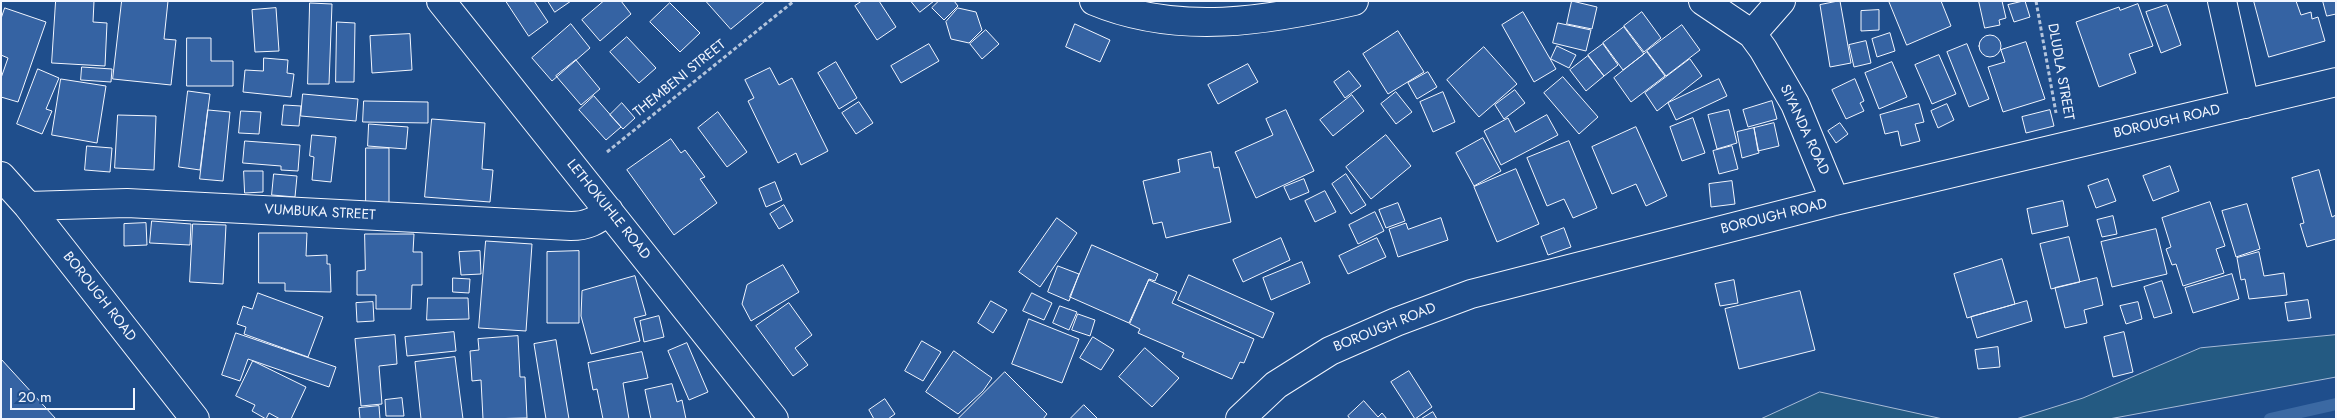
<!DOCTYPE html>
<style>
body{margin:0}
#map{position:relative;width:2337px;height:420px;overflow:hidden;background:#1f4e8c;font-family:Jost,sans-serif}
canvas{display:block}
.frame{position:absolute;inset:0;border:2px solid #f2f6ff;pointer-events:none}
.scale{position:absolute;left:10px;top:388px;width:125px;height:22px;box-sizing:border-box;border:2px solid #f2f6ff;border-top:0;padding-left:6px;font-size:15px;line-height:18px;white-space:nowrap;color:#f2f6ff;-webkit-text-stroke:4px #1f4e8c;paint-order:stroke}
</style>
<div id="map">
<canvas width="2337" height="420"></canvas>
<div class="frame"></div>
<div class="scale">20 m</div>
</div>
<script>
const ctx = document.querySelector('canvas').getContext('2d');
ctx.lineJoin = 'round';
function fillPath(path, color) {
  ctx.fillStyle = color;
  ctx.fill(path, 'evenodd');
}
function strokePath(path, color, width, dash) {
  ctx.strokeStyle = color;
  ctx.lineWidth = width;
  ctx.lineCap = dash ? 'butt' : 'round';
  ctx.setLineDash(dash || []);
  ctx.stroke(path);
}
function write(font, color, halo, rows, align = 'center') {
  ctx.font = font + ' Jost,sans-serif';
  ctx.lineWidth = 4;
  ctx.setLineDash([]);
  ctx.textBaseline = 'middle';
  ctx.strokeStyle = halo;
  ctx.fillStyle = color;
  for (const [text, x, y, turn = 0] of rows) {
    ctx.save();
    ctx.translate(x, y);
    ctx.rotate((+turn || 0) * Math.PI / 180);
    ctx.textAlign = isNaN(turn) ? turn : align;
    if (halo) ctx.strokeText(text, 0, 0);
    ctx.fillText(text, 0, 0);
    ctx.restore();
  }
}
const green = new Path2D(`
 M 2336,335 L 2336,377 L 2109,419 L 2016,419 L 2083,398 L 2200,348 Z
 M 1820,392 L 1943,419 L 1761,419 Z`);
const stream = new Path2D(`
 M 2270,419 L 2336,404`);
const building = new Path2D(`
 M 56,1 L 94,1 L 93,22 L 107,23 L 105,66 L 52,63 Z
 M 122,1 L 168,1 L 164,39 L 176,40 L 171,85 L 113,79 Z
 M 506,1 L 534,1 L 548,22 L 529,36 Z
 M 548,1 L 571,1 L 555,12 Z
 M 604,1 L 621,1 L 631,14 L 600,41 L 582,20 Z
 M 706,1 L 765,1 L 731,29 Z
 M 862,1 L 879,1 L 896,27 L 877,40 L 855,6 Z
 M 911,1 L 934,1 L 920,12 Z
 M 939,1 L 954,1 L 958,6 L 944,20 L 932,8 Z
 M 1572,1 L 1597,7 L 1592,29 L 1567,24 Z
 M 1840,1 L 1851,63 L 1830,67 L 1820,5 Z
 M 1889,1 L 1941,1 L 1951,26 L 1907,45 Z
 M 1979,1 L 2002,1 L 2006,18 L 1999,20 L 2000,25 L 1985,28 Z
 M 2025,1 L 2030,17 L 2014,22 L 2008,5 Z
 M 2254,1 L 2296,1 L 2301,15 L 2311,12 L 2312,19 L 2318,17 L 2325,41 L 2269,57 Z
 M 2323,1 L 2336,1 L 2336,14 L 2327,16 Z
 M 310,3 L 332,4 L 329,84 L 308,84 Z
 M 670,3 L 700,33 L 680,52 L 650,22 Z
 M 2138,4 L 2153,46 L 2129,54 L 2136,73 L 2099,87 L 2076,22 L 2119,7 L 2120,10 Z
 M 2167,5 L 2181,45 L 2161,53 L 2146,12 Z
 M 5,8 L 46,22 L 18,102 L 1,97 L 1,78 L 8,58 L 1,55 L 1,19 Z
 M 276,8 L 279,51 L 255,52 L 252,10 Z
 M 958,8 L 976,12 L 982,30 L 969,43 L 951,39 L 946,22 Z
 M 1879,10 L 1879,30 L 1861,31 L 1861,11 Z
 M 1523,12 L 1556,69 L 1534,82 L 1502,25 Z
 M 1642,12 L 1661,38 L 1644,52 L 1624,26 Z
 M 337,22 L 355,23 L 354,82 L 336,82 Z
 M 1558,23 L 1591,30 L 1586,51 L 1553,43 Z
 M 571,24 L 590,48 L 552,81 L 532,58 Z
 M 1075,24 L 1110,40 L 1100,62 L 1066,47 Z
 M 1682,25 L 1700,50 L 1666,76 L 1647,51 Z
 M 1624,27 L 1644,54 L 1623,70 L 1603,43 Z
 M 986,30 L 999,44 L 982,59 L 970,44 Z
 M 1398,31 L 1424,72 L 1388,94 L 1363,54 Z
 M 1890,33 L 1895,51 L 1877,57 L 1872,39 Z
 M 410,34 L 412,70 L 372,73 L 370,36 Z
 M1979 46a11 11 0 1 1 22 0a11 11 0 1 1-22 0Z
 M 627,37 L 656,68 L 639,83 L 610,52 Z
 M 187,38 L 211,38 L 211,61 L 233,61 L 233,86 L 187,86 Z
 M 1866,41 L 1871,63 L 1854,67 L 1849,45 Z
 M 2026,42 L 2045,99 L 2003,112 L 1988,67 L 2005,62 L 2001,50 Z
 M 929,44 L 939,61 L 901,83 L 891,66 Z
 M 1603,44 L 1618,65 L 1604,76 L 1588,55 Z
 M 1967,44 L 1989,99 L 1969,107 L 1947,52 Z
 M 1557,46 L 1576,55 L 1569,68 L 1551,59 Z
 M 1484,47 L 1517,84 L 1479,117 L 1447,80 Z
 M 1647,52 L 1665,76 L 1631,102 L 1614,78 Z
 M 1939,55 L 1956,94 L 1932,104 L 1915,65 Z
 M 1588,56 L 1604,76 L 1586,91 L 1570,70 Z
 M 264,58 L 288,60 L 287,73 L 294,74 L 291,97 L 243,92 L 245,70 L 263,71 Z
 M 1690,59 L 1702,76 L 1657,111 L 1645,93 Z
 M 576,60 L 600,89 L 581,105 L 556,76 Z
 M 836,62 L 857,98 L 839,109 L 818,73 Z
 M 1892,62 L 1907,97 L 1879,109 L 1865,73 Z
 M 1248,64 L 1258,82 L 1218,104 L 1208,85 Z
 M 82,67 L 112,69 L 111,82 L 81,80 Z
 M 770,68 L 779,85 L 792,78 L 828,151 L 801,165 L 796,153 L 778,163 L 748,101 L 754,98 L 745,80 Z
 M 38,69 L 59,78 L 46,109 L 52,111 L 42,134 L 17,124 Z
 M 1349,71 L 1361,86 L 1345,98 L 1334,82 Z
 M 1428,72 L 1437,87 L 1417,99 L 1408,83 Z
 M 1563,77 L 1598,117 L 1579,134 L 1544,93 Z
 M 61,79 L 106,86 L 97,143 L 52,135 Z
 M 1719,79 L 1727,96 L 1676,120 L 1668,103 Z
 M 1855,79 L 1864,101 L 1860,103 L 1864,111 L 1846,119 L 1832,90 Z
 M 1515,90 L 1525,103 L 1504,119 L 1495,105 Z
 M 188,91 L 210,94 L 200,170 L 179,167 Z
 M 1396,92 L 1412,112 L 1396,124 L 1381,104 Z
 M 1443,92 L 1455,122 L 1433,132 L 1420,102 Z
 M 303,94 L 358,99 L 356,121 L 301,116 Z
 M 1352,95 L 1364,111 L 1333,136 L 1320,120 Z
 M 594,96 L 621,127 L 606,140 L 579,110 Z
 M 364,101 L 428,102 L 428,123 L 363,122 Z
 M 1772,101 L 1777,119 L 1748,127 L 1743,110 Z
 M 859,102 L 873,123 L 856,134 L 842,113 Z
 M 622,103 L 635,118 L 623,129 L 610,115 Z
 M 1919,104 L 1924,122 L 1915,124 L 1920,141 L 1901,146 L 1898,131 L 1885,134 L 1880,115 Z
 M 1947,104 L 1954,120 L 1938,128 L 1931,111 Z
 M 284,105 L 301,106 L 299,126 L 282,125 Z
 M 208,110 L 230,112 L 223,181 L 200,179 Z
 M 1286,110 L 1314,171 L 1256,198 L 1235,152 L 1273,135 L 1266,119 Z
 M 1729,110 L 1737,143 L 1717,149 L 1708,115 Z
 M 2050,110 L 2054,126 L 2026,133 L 2022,117 Z
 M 241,111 L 261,112 L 259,134 L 239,133 Z
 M 718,112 L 747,152 L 727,167 L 698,128 Z
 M 118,115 L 156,116 L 154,170 L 115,168 Z
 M 1547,115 L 1558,135 L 1501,165 L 1484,131 L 1508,118 L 1515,132 Z
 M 1693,118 L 1705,153 L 1682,161 L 1670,127 Z
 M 432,119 L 485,123 L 482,169 L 493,170 L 490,202 L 425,197 Z
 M 1774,123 L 1779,146 L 1758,151 L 1754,128 Z
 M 1840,123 L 1848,134 L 1836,143 L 1828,131 Z
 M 369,124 L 408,127 L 406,149 L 368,146 Z
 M 1636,127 L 1667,196 L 1646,206 L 1636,184 L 1612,194 L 1592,147 Z
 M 1754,128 L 1759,153 L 1742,158 L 1737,132 Z
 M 312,135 L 336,137 L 331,182 L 312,180 L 314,157 L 310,156 Z
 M 1386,135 L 1411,166 L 1371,199 L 1346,167 Z
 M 1483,138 L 1501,171 L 1474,186 L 1456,153 Z
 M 671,139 L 681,153 L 685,150 L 705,177 L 700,179 L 717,203 L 674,235 L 627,170 Z
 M 245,141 L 300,145 L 298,171 L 281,170 L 281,166 L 243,163 Z
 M 1569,141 L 1597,208 L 1573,218 L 1564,199 L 1547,206 L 1527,158 Z
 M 87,146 L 112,148 L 110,172 L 85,170 Z
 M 1732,146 L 1738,169 L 1719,174 L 1713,151 Z
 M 366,148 L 389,148 L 389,208 L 366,208 Z
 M 1211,152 L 1214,168 L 1219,167 L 1231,222 L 1166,238 L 1162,222 L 1153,224 L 1143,181 L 1180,172 L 1178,160 Z
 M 2170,166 L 2179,191 L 2153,201 L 2143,176 Z
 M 1516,169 L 1539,224 L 1497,242 L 1474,187 Z
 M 2319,170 L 2332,217 L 2336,215 L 2336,239 L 2307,247 L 2300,224 L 2304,223 L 2292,178 Z
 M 244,171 L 263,171 L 263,192 L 245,193 Z
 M 274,174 L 297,176 L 295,197 L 272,195 Z
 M 1346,174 L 1366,205 L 1351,214 L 1332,184 Z
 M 1304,179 L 1309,192 L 1290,200 L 1284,187 Z
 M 2108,179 L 2116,201 L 2096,208 L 2088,186 Z
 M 1732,181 L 1735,204 L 1711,207 L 1709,184 Z
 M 775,182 L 782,200 L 766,207 L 759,189 Z
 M 1325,191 L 1336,212 L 1315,222 L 1305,201 Z
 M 2063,201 L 2068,226 L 2032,234 L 2027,209 Z
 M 2210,202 L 2225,246 L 2216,249 L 2224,273 L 2183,286 L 2176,264 L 2172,265 L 2166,249 L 2171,247 L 2162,218 Z
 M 1398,203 L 1405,221 L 1386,228 L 1379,210 Z
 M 2247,204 L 2260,249 L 2236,257 L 2222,211 Z
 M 784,205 L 793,221 L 779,229 L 770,214 Z
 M 1375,212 L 1384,231 L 1358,244 L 1349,225 Z
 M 2113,216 L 2117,234 L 2102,237 L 2097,220 Z
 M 1057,218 L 1077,233 L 1040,287 L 1019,272 Z
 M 1441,218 L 1448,240 L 1398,257 L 1389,229 L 1406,223 L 1408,229 Z
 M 152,221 L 191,224 L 190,245 L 150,243 Z
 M 146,223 L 147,245 L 124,246 L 124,224 Z
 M 193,224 L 226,225 L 223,284 L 190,282 Z
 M 1564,228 L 1571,247 L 1548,255 L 1541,237 Z
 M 2156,229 L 2167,274 L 2112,287 L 2101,242 Z
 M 259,233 L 307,233 L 306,256 L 327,255 L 327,264 L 330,264 L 331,292 L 285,291 L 285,283 L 259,283 Z
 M 365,234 L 414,234 L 413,252 L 422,252 L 422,285 L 412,285 L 411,309 L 376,309 L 376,295 L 357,295 L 357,271 L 365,270 Z
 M 2069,237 L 2080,282 L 2051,289 L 2040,244 Z
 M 1281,238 L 1290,260 L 1243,282 L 1233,260 Z
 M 1377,238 L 1386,257 L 1348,274 L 1339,256 Z
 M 486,241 L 532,244 L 526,331 L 479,328 Z
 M 1092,245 L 1158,274 L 1155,281 L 1149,279 L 1129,323 L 1070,297 Z
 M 480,251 L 481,274 L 461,275 L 459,252 Z
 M 579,251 L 579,323 L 547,323 L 547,252 Z
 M 2259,252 L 2264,276 L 2284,273 L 2287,295 L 2249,299 L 2245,279 L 2241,280 L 2237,258 Z
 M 2002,259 L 2015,304 L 1967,318 L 1954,274 Z
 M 1302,262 L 1310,283 L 1271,300 L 1263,278 Z
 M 783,265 L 799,292 L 751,321 L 742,304 L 747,285 Z
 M 1058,266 L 1079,274 L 1069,301 L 1048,292 Z
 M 2232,274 L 2239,299 L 2193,313 L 2185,288 Z
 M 1189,275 L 1274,313 L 1263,338 L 1178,300 Z
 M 635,276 L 646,315 L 634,318 L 640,341 L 591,354 L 581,316 L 582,291 Z
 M 453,278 L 470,279 L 469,293 L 453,292 Z
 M 2097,278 L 2103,305 L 2084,310 L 2087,323 L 2065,328 L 2055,288 Z
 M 1149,280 L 1177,292 L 1172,303 L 1254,339 L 1244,363 L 1240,362 L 1232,379 L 1182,357 L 1184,353 L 1138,333 L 1140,329 L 1130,324 Z
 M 1734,280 L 1738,303 L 1720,306 L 1715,284 Z
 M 2162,281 L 2172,313 L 2154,318 L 2144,287 Z
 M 1800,291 L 1815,350 L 1739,369 L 1725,309 Z
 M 258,293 L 323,317 L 308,357 L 244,334 L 246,327 L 237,324 L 243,306 L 252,309 Z
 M 1032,293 L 1052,303 L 1044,320 L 1023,311 Z
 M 428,298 L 468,298 L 469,319 L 427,320 Z
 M 2308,300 L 2311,318 L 2288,321 L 2285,303 Z
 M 991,301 L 1007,310 L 993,333 L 978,323 Z
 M 2027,301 L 2032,321 L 1977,338 L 1971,317 Z
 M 373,302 L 374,321 L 357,322 L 356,303 Z
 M 2138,302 L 2142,319 L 2126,324 L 2120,306 Z
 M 789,303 L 812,335 L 795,348 L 808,365 L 793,376 L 756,326 Z
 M 1060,306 L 1077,312 L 1069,330 L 1053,323 Z
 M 1078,314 L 1095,320 L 1090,336 L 1072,330 Z
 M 659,316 L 664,337 L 644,342 L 640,321 Z
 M 1029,319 L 1079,339 L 1062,383 L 1012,364 Z
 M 454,332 L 456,351 L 407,356 L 405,337 Z
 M 2124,332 L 2133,372 L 2113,377 L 2104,337 Z
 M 236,333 L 336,367 L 329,387 L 248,359 L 240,381 L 222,375 Z
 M 395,335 L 397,364 L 379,366 L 382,404 L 361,406 L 355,339 Z
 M 518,336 L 520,377 L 525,377 L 527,418 L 483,419 L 481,380 L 472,381 L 470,351 L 479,350 L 478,339 Z
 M 1093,337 L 1114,350 L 1101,370 L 1080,358 Z
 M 556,340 L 569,419 L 546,419 L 534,344 Z
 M 922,341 L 941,352 L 923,381 L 905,371 Z
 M 687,343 L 708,392 L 689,400 L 668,351 Z
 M 1998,347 L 2000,367 L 1978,369 L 1975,350 Z
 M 1145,348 L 1179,378 L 1152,407 L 1119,377 Z
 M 954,351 L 992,378 L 983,391 L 958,414 L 926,392 Z
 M 642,352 L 648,378 L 623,383 L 629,419 L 603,419 L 597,389 L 593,390 L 588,363 Z
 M 455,357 L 463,419 L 421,419 L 415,362 Z
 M 1,359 L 56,419 L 1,419 Z
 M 253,361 L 306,387 L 291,419 L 280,419 L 269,413 L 266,419 L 252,411 L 255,405 L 236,396 Z
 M 1409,371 L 1432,407 L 1415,419 L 1391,382 Z
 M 1005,372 L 1047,414 L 1043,419 L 958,419 Z
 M 672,384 L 677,402 L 682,400 L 686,419 L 651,419 L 645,390 Z
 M 402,398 L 404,416 L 386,416 L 385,400 Z
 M 885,399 L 895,414 L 888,419 L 874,419 L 869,410 Z
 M 1364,401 L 1378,417 L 1382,413 L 1387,419 L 1350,419 L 1348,416 Z
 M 1084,405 L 1098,419 L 1070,419 Z
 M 379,406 L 380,419 L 360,419 L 359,408 Z
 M 1433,412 L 1437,419 L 1421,419 Z`);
const path = new Path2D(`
 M 2036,1 L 2056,113
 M 607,152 L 794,1`);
const street = new Path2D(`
 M 441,1 L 774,419
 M 1094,1 C 1178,36 1268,21 1354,1
 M 1703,1 L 1752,34 L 1763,49 L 1795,104 L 1835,201
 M 2222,1 L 2245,104
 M 1752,34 L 1781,1
 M 1,176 L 28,206 L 195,419
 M 28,206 L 127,203 L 571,226 C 587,226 596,221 609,211
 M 1240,419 L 1276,385 L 1330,351 L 1396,322 L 1471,294 L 1835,201 L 2336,82`);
const streetNames = [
 ["DLUDLA STREET",2060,72,80],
 ["THEMBENI STREET",680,79,-39],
 ["BOROUGH ROAD",2167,122,-13],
 ["SIYANDA ROAD",1804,130,65],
 ["LETHOKUHLE ROAD",608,210,51],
 ["VUMBUKA STREET",320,213,3],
 ["BOROUGH ROAD",1774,217,-14],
 ["BOROUGH ROAD",99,297,52],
 ["BOROUGH ROAD",1385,328,-22]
];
fillPath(green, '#245a82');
strokePath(green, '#a8bbd7', 1);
strokePath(stream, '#3b69a3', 12);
fillPath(building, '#3563a3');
strokePath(building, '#f2f6ff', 1);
strokePath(street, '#f2f6ff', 30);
strokePath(path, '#b3c4dc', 3, [4, 2.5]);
strokePath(street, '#1f4e8c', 28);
write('14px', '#f2f6ff', '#1f4e8c', streetNames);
</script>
